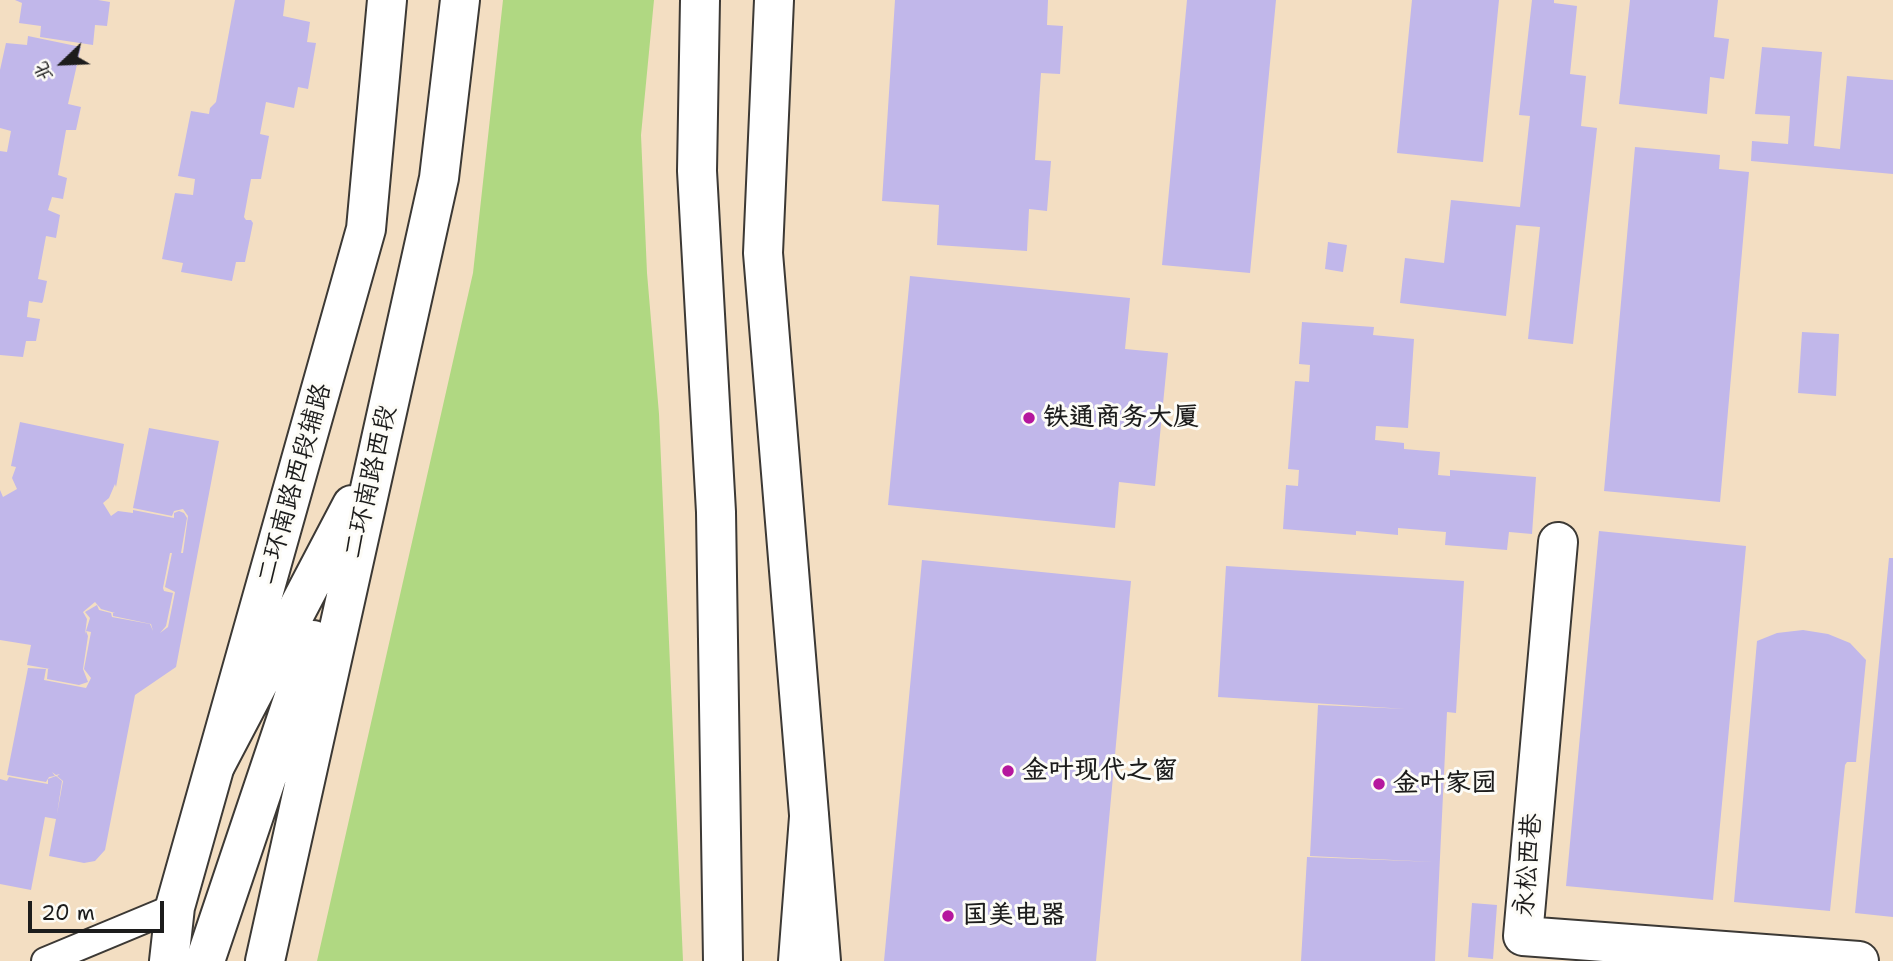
<!DOCTYPE html>
<meta charset="utf-8">
<style>
body{margin:0}
#map{position:relative;width:1893px;height:961px;overflow:hidden;background:#f3dec2;font-family:"Shantell Sans","LXGW WenKai TC",sans-serif}
canvas{display:block}
.north{position:absolute;left:28px;top:28px;width:70px;height:70px;-webkit-text-stroke:5px #fdfcf7;paint-order:stroke;rotate:247deg;font-size:19px;font-weight:700;line-height:28px;text-align:center;color:#1c1c1c}
.north::after{content:'';display:block;margin:auto;width:24px;height:32px;background:#1c1c1c;clip-path:polygon(50% 0,100% 100%,50% 72%,0 100%)}
.scale{position:absolute;left:28px;top:901px;width:136px;height:32px;box-sizing:border-box;border:4px solid #1c1c1c;border-top:0;padding-left:9px;font-size:21px;line-height:24px;white-space:nowrap;color:#1c1c1c;-webkit-text-stroke:5px #fdfcf7;paint-order:stroke}
</style>
<div id="map">
<canvas width="1893" height="961"></canvas>
<div class="north">北</div>
<div class="scale">20 m</div>
</div>
<script>
const ctx = document.querySelector('canvas').getContext('2d');
ctx.lineJoin = 'round';
function fillPath(path, color) {
  ctx.fillStyle = color;
  ctx.fill(path, 'evenodd');
}
function strokePath(path, color, width, dash) {
  ctx.strokeStyle = color;
  ctx.lineWidth = width;
  ctx.lineCap = dash ? 'butt' : 'round';
  ctx.setLineDash(dash || []);
  ctx.stroke(path);
}
function write(font, color, halo, rows, align = 'center') {
  ctx.font = font + ' "Shantell Sans","LXGW WenKai TC",sans-serif';
  ctx.lineWidth = 6;
  ctx.setLineDash([]);
  ctx.textBaseline = 'middle';
  ctx.strokeStyle = halo;
  ctx.fillStyle = color;
  for (const [text, x, y, turn = 0] of rows) {
    ctx.save();
    ctx.translate(x, y);
    ctx.rotate((+turn || 0) * Math.PI / 180);
    ctx.textAlign = isNaN(turn) ? turn : align;
    if (halo) ctx.strokeText(text, 0, 0);
    ctx.fillText(text, 0, 0);
    ctx.restore();
  }
}
const green = new Path2D(`
 M 503,0 L 654,0 L 641,135 L 647,273 L 659,414 L 683,961 L 317,961 L 473,273 Z`);
const building = new Path2D(`
 M 15,0 L 98,0 L 110,2 L 107,26 L 95,25 L 93,45 L 40,37 L 41,26 L 19,23 L 22,3 Z
 M 235,0 L 285,0 L 283,16 L 310,22 L 307,42 L 316,43 L 308,89 L 298,87 L 294,108 L 266,102 L 260,134 L 269,136 L 261,179 L 251,179 L 244,217 L 246,220 L 251,220 L 253,223 L 245,262 L 236,262 L 232,281 L 181,272 L 183,263 L 162,259 L 175,193 L 193,195 L 195,179 L 178,176 L 191,111 L 209,114 L 210,108 L 216,102 Z
 M 895,0 L 1048,0 L 1047,25 L 1063,26 L 1060,74 L 1041,73 L 1035,160 L 1051,161 L 1047,211 L 1029,209 L 1027,251 L 937,245 L 939,205 L 882,201 Z
 M 1187,0 L 1276,0 L 1250,273 L 1162,265 Z
 M 1412,0 L 1499,0 L 1483,162 L 1397,153 Z
 M 1532,0 L 1554,0 L 1554,3 L 1577,6 L 1570,74 L 1586,76 L 1581,126 L 1597,128 L 1573,344 L 1528,339 L 1540,227 L 1516,225 L 1506,316 L 1400,303 L 1405,258 L 1444,263 L 1451,200 L 1520,207 L 1530,116 L 1519,115 Z
 M 1630,0 L 1718,0 L 1714,37 L 1729,39 L 1724,79 L 1710,77 L 1707,114 L 1619,104 Z
 M 28,36 L 81,47 L 68,104 L 81,107 L 76,130 L 66,130 L 58,175 L 67,178 L 63,199 L 52,197 L 48,210 L 60,215 L 56,238 L 46,236 L 38,279 L 47,281 L 43,301 L 42,303 L 29,301 L 27,317 L 40,319 L 36,341 L 26,341 L 23,357 L 0,355 L 0,151 L 7,152 L 11,131 L 0,128 L 0,70 L 6,43 L 27,45 Z
 M 1762,47 L 1822,52 L 1814,146 L 1840,149 L 1847,76 L 1893,80 L 1893,174 L 1751,161 L 1752,141 L 1788,144 L 1790,116 L 1755,114 Z
 M 1635,147 L 1720,155 L 1719,169 L 1749,172 L 1720,502 L 1604,491 Z
 M 1328,242 L 1347,245 L 1343,272 L 1325,269 Z
 M 910,276 L 1130,298 L 1125,349 L 1168,353 L 1155,486 L 1119,482 L 1115,528 L 888,505 Z
 M 1302,322 L 1374,327 L 1373,335 L 1414,339 L 1408,428 L 1376,426 L 1375,440 L 1404,443 L 1404,449 L 1440,452 L 1438,475 L 1450,476 L 1450,470 L 1536,477 L 1532,534 L 1509,532 L 1507,550 L 1445,545 L 1446,532 L 1398,528 L 1398,535 L 1356,531 L 1356,535 L 1283,529 L 1286,485 L 1298,486 L 1299,470 L 1288,469 L 1295,381 L 1309,382 L 1310,365 L 1299,364 Z
 M 1802,332 L 1839,334 L 1836,396 L 1798,393 Z
 M 20,422 L 124,444 L 116,487 L 115,484 L 109,498 L 103,503 L 111,516 L 118,511 L 133,513 L 133,510 L 174,518 L 174,513 L 179,511 L 184,513 L 187,518 L 181,553 L 170,553 L 163,588 L 164,591 L 173,593 L 166,626 L 160,633 L 168,627 L 175,592 L 165,587 L 172,553 L 183,553 L 188,516 L 183,509 L 174,511 L 172,516 L 133,508 L 149,428 L 219,441 L 176,667 L 135,695 L 105,850 L 95,861 L 84,863 L 49,856 L 56,819 L 45,817 L 31,890 L 0,884 L 0,779 L 7,781 L 9,777 L 48,784 L 48,779 L 56,776 L 62,781 L 57,814 L 63,781 L 57,776 L 60,774 L 56,775 L 52,772 L 55,776 L 49,777 L 46,782 L 7,775 L 28,668 L 46,669 L 44,680 L 86,688 L 91,678 L 84,669 L 91,632 L 86,631 L 90,618 L 85,612 L 97,605 L 99,610 L 111,613 L 112,617 L 150,624 L 153,631 L 151,624 L 113,616 L 113,613 L 115,613 L 101,609 L 95,602 L 83,612 L 87,619 L 85,634 L 86,631 L 88,636 L 83,669 L 88,682 L 79,685 L 47,679 L 48,669 L 50,669 L 27,665 L 31,645 L 0,640 L 0,490 L 3,497 L 17,489 L 12,478 L 16,467 L 11,466 Z
 M 1599,531 L 1746,546 L 1713,900 L 1566,886 Z
 M 1889,558 L 1893,558 L 1893,917 L 1855,913 Z
 M 922,560 L 1131,581 L 1096,961 L 884,961 Z
 M 1226,566 L 1464,581 L 1456,713 L 1447,712 L 1435,961 L 1301,961 L 1307,857 L 1435,862 L 1310,856 L 1318,705 L 1406,709 L 1218,697 Z
 M 1803,630 L 1828,634 L 1850,643 L 1866,660 L 1856,762 L 1847,762 L 1845,765 L 1830,911 L 1734,902 L 1757,641 L 1777,633 Z
 M 1472,903 L 1497,905 L 1493,959 L 1468,957 Z`);
const lane = new Path2D(`
 M 45,961 L 175,907`);
const street = new Path2D(`
 M 1558,542 L 1523,936 L 1859,961
 M 169,961 L 175,907 L 366,229 L 387,0`);
const secondary = new Path2D(`
 M 774,0 L 763,253 L 821,961`);
const highway = new Path2D(`
 M 700,0 L 697,171 L 716,512 L 723,961
 M 216,764 L 352,505
 M 205,961 L 313,640
 M 265,961 L 439,178 L 460,0
 M 798,961 L 809,817`);
const markers = [
 [1029,418,7,"#b5179e"],
 [1008,771,7,"#b5179e"],
 [1379,784,7,"#b5179e"],
 [948,916,7,"#b5179e"]
];
const poiNames = [
 ["铁通商务大厦",1043,418],
 ["金叶现代之窗",1022,771],
 ["金叶家园",1393,784],
 ["国美电器",962,916]
];
const streetNames = [
 ["二环南路西段",371,482,-77],
 ["二环南路西段辅路",295,484,-74],
 ["永松西巷",1529,865,-85]
];
fillPath(green, '#b0d882');
fillPath(building, '#c1b7ea');
strokePath(lane, '#3c3935', 30);
strokePath(street, '#3c3935', 42);
strokePath(secondary, '#3c3935', 42);
strokePath(highway, '#3c3935', 42);
strokePath(lane, '#fff', 26);
strokePath(street, '#fff', 38);
strokePath(secondary, '#fff', 38);
strokePath(highway, '#fff', 38);
for (const [x, y, r, color] of markers) {
  const dot = new Path2D();
  dot.arc(x, y, r, 0, 2 * Math.PI);
  ctx.fillStyle = color;
  ctx.fill(dot);
  strokePath(dot, '#fdfcf7', 2.5);
}
write('bold 26px', '#1c1c1c', '#fdfcf7', poiNames, 'left');
write('26px', '#1c1c1c', '#fdfcf7', streetNames);
</script>
